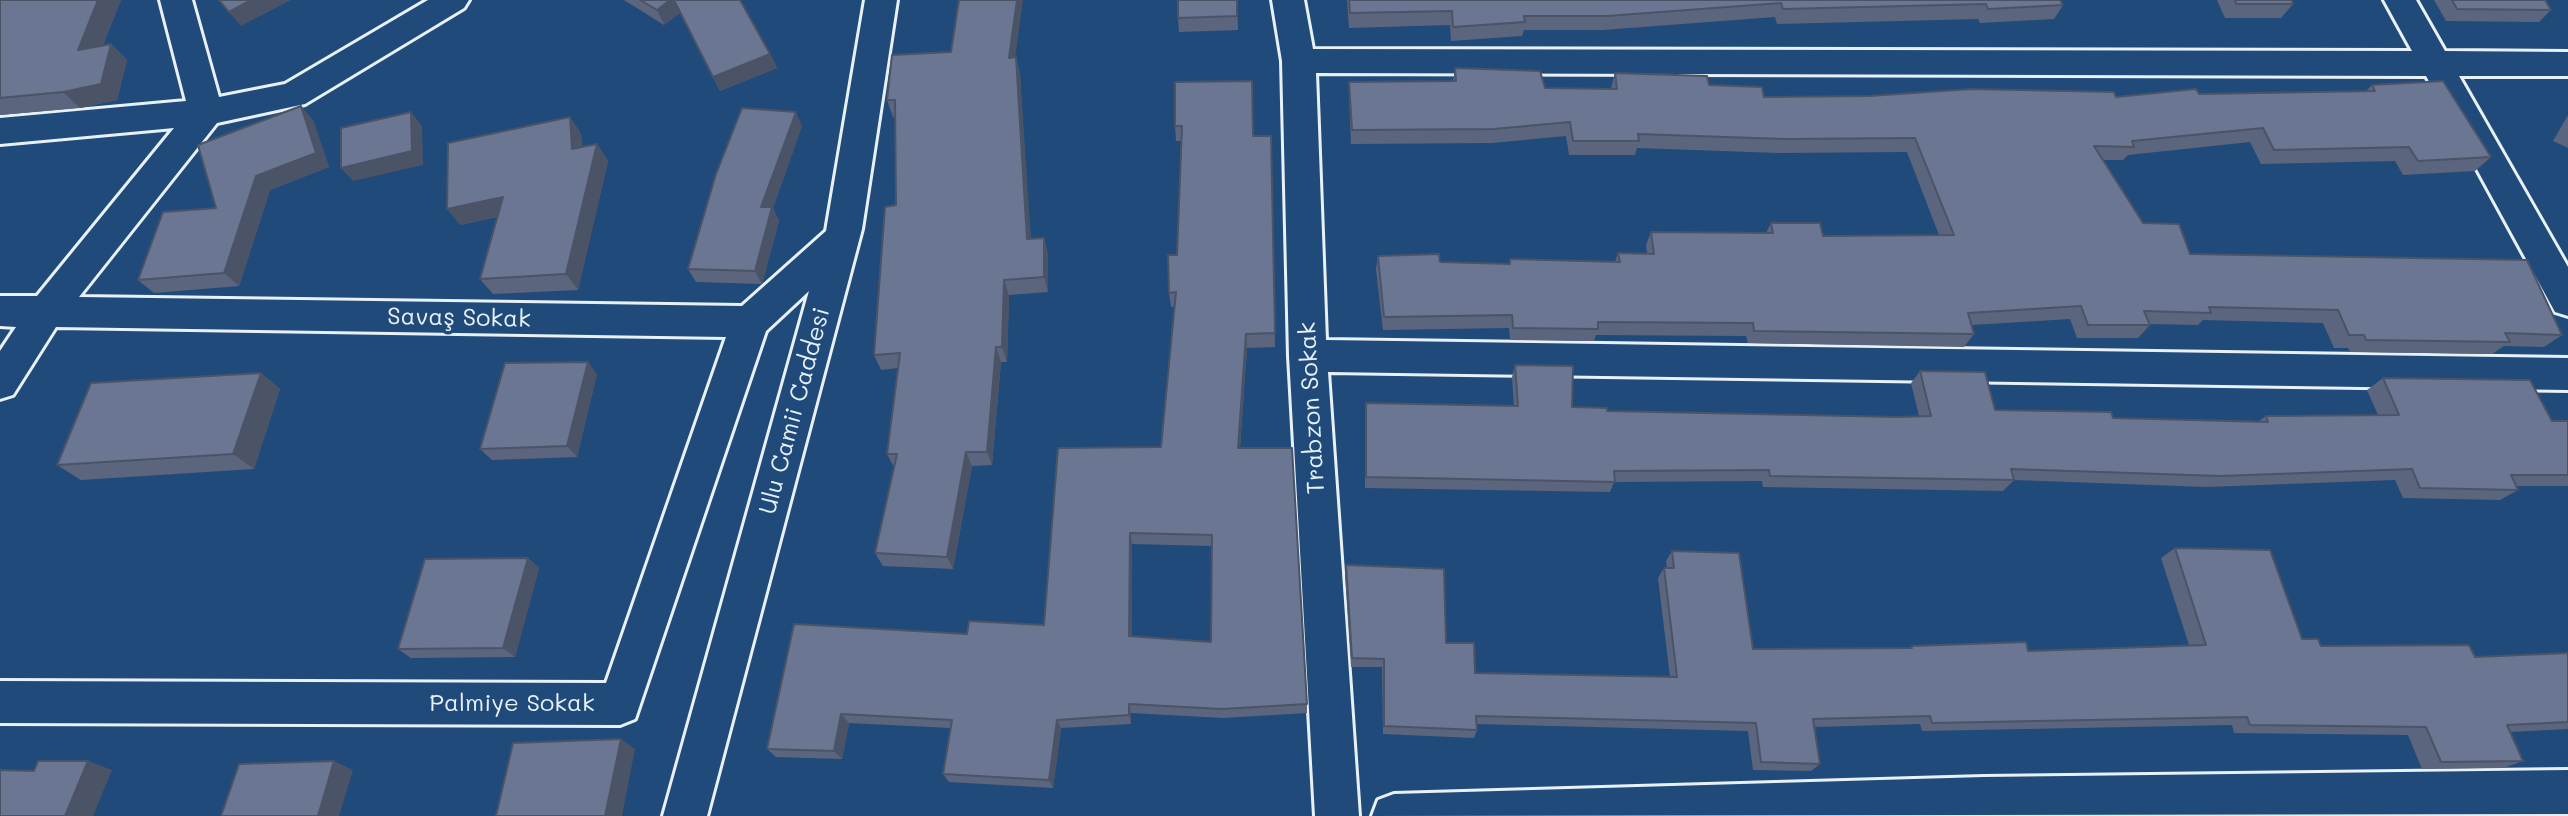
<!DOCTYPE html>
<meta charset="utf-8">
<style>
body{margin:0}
canvas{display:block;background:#1f4a7a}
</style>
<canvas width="2568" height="816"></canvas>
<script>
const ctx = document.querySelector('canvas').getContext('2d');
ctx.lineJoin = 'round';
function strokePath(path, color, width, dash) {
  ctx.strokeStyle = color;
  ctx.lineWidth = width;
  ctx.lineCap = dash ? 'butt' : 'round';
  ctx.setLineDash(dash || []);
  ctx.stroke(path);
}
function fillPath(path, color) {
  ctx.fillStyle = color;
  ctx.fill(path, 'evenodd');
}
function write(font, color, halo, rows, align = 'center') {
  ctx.font = font + ' Mali,sans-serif';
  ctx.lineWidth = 7;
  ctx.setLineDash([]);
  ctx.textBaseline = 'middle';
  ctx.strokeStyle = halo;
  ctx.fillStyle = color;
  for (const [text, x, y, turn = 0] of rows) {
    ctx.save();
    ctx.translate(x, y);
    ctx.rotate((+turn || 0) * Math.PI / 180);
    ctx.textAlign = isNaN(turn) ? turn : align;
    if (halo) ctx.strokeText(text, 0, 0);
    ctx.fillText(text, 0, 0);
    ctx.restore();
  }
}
const minor = new Path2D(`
 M 160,0 L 192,0 L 219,97 L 285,84 L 428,0 L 469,0 L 464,8 L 305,104 L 217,123 L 79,297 L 742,306 L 826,231 L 865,0 L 897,0 L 862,229 L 707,816 L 663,816 L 809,291 L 766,331 L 635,719 L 620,725 L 0,723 L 0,681 L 606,683 L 726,337 L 56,327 L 13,395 L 0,399 L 0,351 L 16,327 L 0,326 L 0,296 L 37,296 L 174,128 L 0,144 L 0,118 L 186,101 Z
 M 1272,0 L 1304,0 L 1313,49 L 2412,51 L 2384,0 L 2416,0 L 2445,51 L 2568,52 L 2568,76 L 2459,76 L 2568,267 L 2568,316 L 2555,312 L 2426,76 L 1316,73 L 1326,340 L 2568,358 L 2568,390 L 1328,372 L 1359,816 L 1315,816 L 1289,356 L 1282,61 Z
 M 2568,770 L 2568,814 L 1372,816 L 1378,800 L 1394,794 L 1984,777 Z`);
const wall = new Path2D(`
 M 0,0 L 121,0 L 103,45 L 111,44 L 127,60 L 117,100 L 80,108 L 0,115 Z
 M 624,0 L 740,0 L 770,54 L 777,68 L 720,91 L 680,13 L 664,25 Z
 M 1237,0 L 1238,30 L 1179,32 L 1178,18 Z
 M 1347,0 L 2060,0 L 2063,5 L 2054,19 L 1980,23 L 1978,19 L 1777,24 L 1775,17 L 1603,30 L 1524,30 L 1522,36 L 1451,41 L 1450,25 L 1349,28 Z
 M 2217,0 L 2292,0 L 2293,4 L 2281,18 L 2225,18 Z
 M 2434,0 L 2545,0 L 2551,10 L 2539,22 L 2446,21 Z
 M 951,52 L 1016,57 L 1020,74 L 1030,239 L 1044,238 L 1048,254 L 1048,292 L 1009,295 L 1007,362 L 1001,362 L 992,465 L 972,466 L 953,569 L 883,566 L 875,553 L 894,467 L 887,454 L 898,368 L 881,370 L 874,355 L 896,205 L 895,117 L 893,117 L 887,100 Z
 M 1455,68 L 1545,88 L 1611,89 L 1615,73 L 1709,85 L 1764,97 L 2116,97 L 2199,94 L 2366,91 L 2372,85 L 2491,157 L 2475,171 L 2403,175 L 2395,161 L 2261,164 L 2250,142 L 2128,155 L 2123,160 L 2103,160 L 2143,223 L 2190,254 L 2562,335 L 2544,347 L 2504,346 L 2492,354 L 2350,352 L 2348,348 L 2334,348 L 2323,323 L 2203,320 L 2198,325 L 2149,324 L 2150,325 L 2138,338 L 2077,338 L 2070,319 L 1972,325 L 1974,334 L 1964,347 L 1748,343 L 1746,336 L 1596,335 L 1594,341 L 1510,340 L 1509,328 L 1383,330 L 1376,269 L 1378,256 L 1440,262 L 1509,264 L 1510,259 L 1615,262 L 1618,253 L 1647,253 L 1646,245 L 1651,232 L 1766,233 L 1771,223 L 1823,236 L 1939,235 L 1907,152 L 1778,153 L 1637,148 L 1635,155 L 1569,155 L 1566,136 L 1492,143 L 1351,144 L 1349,96 L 1349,82 L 1453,81 Z
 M 1252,81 L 1253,136 L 1271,136 L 1275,347 L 1247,348 L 1240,448 L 1307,704 L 1307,713 L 1223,718 L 1131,713 L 1131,724 L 1061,728 L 1053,788 L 949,782 L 943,774 L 951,728 L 849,723 L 842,759 L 776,757 L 767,749 L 967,634 L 1044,625 L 1161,447 L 1175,306 L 1171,307 L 1169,293 L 1177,255 L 1181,141 L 1176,141 L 1175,126 ZM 1132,544 L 1212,546 L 1211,642 L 1132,636 Z
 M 2568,115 L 2568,148 L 2553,141 Z
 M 570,117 L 581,134 L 582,147 L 597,144 L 608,161 L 578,290 L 493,294 L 480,279 L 497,217 L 460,225 Z
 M 313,120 L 329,167 L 270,190 L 239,286 L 154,293 L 138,280 Z
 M 802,126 L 773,208 L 779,221 L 762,284 L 696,282 L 688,269 Z
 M 1515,365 L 1572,407 L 1607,411 L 1898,417 L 1919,416 L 1911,383 L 1920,371 L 1995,410 L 2113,418 L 2259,421 L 2266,416 L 2378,415 L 2367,390 L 2383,378 L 2552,421 L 2568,421 L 2568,486 L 2516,486 L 2518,490 L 2500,500 L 2403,498 L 2395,480 L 2207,487 L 2014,480 L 2003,491 L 1763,487 L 1762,481 L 1614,482 L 1610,492 L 1365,488 L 1365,414 L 1366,403 L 1514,406 L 1512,377 Z
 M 261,373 L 280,389 L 254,469 L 81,480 L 57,465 Z
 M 597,374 L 577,457 L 492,460 L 480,449 Z
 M 2175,548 L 2302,639 L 2321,646 L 2475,657 L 2568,653 L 2568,729 L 2510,732 L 2523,761 L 2503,768 L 2422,769 L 2408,735 L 2234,733 L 2232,725 L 1922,731 L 1920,724 L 1814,727 L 1820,764 L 1811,771 L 1753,770 L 1748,731 L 1476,724 L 1477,730 L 1474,738 L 1383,734 L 1382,667 L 1351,667 L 1345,575 L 1346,565 L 1446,643 L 1475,673 L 1670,677 L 1658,578 L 1664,568 L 1667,568 L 1666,561 L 1672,551 L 1753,649 L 1909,648 L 1912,646 L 2028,651 L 2189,645 L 2161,558 Z
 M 528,558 L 539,568 L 515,657 L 411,658 L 398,649 Z`);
const shadedWall = new Path2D(`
 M 98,0 L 121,0 L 94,66 L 78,50 Z
 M 251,0 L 291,0 L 241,26 L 229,12 Z
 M 670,0 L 674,0 L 680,13 L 664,25 L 657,10 Z
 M 1017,0 L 1023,0 L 1013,75 L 1009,58 Z
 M 111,44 L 127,60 L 117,100 L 80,108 L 63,92 Z
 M 770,54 L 777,68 L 720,91 L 713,77 Z
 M 1016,57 L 1020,74 L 1032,255 L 1027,239 Z
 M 301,106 L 313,120 L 329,167 L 270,190 L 239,286 L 224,273 L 256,176 Z
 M 411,112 L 422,126 L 423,165 L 353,181 L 341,168 Z
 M 796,112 L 802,126 L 773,208 L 779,221 L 762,284 L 755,271 L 761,207 Z
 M 570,117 L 581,134 L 583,166 L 572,149 Z
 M 597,144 L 608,161 L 578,290 L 566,274 Z
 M 503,197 L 515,213 L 460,225 L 447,209 Z
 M 1044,238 L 1048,254 L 1048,292 L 1044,277 Z
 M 1004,280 L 1009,295 L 1007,362 L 1002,347 Z
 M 1246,334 L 1247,348 L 1239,460 L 1238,448 Z
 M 996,347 L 1001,362 L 992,465 L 987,452 Z
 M 588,362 L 597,374 L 577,457 L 567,446 Z
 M 261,373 L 280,389 L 254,469 L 233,454 Z
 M 966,452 L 972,466 L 953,569 L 947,557 Z
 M 1130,533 L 1132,544 L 1132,646 L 1129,636 Z
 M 528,558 L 539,568 L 515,657 L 503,648 Z
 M 1129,704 L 1131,713 L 1131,724 L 1129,715 Z
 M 841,714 L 849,723 L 842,759 L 834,751 Z
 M 1057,720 L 1061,728 L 1053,788 L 1049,780 Z
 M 621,739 L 635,749 L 622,816 L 605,816 Z
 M 88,761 L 112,770 L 93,816 L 65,816 Z
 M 334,761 L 353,770 L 339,816 L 318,816 Z`);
const building = new Path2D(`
 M 0,0 L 98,0 L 78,50 L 111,44 L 101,84 L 63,92 L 0,98 Z
 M 219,0 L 251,0 L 229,12 Z
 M 640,0 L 670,0 L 657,10 Z
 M 674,0 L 740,0 L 770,54 L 713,77 Z
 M 959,0 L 1017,0 L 1009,58 L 1016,57 L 1027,239 L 1044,238 L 1044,277 L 1004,280 L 1002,347 L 996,347 L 987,452 L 966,452 L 947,557 L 875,553 L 897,454 L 887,454 L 900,353 L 874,355 L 885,207 L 896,205 L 895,100 L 887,100 L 892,55 L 951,52 Z
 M 1178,0 L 1237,0 L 1237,16 L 1178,18 Z
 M 1349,0 L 2060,0 L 2063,5 L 1988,9 L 1986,4 L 1783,9 L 1781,3 L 1607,16 L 1524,16 L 1525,22 L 1453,27 L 1452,11 L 1350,13 Z
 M 2235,0 L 2292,0 L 2293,4 L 2236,4 Z
 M 2452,0 L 2545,0 L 2551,10 L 2457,9 Z
 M 1455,68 L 1540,71 L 1545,88 L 1617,89 L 1615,73 L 1707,76 L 1709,85 L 1762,87 L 1764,97 L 1869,96 L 1972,89 L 2114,92 L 2116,97 L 2196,89 L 2199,94 L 2375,91 L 2372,85 L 2443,81 L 2491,157 L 2418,161 L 2409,147 L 2274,150 L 2263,128 L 2132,141 L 2134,147 L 2094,146 L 2143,223 L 2179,224 L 2190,254 L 2527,260 L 2562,335 L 2505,333 L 2510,342 L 2366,340 L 2364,335 L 2349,335 L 2338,310 L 2209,307 L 2211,313 L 2144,311 L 2150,325 L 2088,325 L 2081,306 L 1968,313 L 1974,334 L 1754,331 L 1753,323 L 1598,322 L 1598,329 L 1513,328 L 1512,315 L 1384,317 L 1378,256 L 1439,254 L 1440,262 L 1510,264 L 1510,259 L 1620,262 L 1618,253 L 1654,254 L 1651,232 L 1773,233 L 1771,223 L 1820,223 L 1823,236 L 1954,235 L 1915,138 L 1784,139 L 1638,134 L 1639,141 L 1573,141 L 1570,122 L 1494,129 L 1352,130 L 1349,82 L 1456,81 Z
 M 1252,81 L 1253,136 L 1271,136 L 1275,333 L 1246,334 L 1238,448 L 1292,448 L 1307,704 L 1222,709 L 1129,704 L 1129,715 L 1057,720 L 1049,780 L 943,774 L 952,720 L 841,714 L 834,751 L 767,749 L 794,624 L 967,634 L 969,621 L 1044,625 L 1058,448 L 1161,447 L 1176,292 L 1169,293 L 1168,255 L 1177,255 L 1182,126 L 1175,126 L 1175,82 ZM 1130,533 L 1212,535 L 1211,642 L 1129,636 Z
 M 301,106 L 316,153 L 256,176 L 224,273 L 138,280 L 163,212 L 216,208 L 198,145 Z
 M 742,108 L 796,112 L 761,207 L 772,207 L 755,271 L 688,269 L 716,174 Z
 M 411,112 L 412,151 L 341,168 L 341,128 Z
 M 570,117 L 572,149 L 597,144 L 566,274 L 480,279 L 503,197 L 447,209 L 448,143 Z
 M 588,362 L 567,446 L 480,449 L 505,363 Z
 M 1515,365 L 1573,366 L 1572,407 L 1607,408 L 1607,411 L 1898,417 L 1931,416 L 1920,371 L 1985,372 L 1995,410 L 2111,412 L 2113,418 L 2268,422 L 2266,416 L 2399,415 L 2383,378 L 2530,380 L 2552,421 L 2568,421 L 2568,475 L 2511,475 L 2518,490 L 2420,488 L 2412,469 L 2221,476 L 2011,469 L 2014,480 L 1770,476 L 1769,470 L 1614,471 L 1615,482 L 1366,477 L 1366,403 L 1518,406 Z
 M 261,373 L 233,454 L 57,465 L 91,383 Z
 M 2175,548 L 2270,550 L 2302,639 L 2318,639 L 2321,646 L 2469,645 L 2475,657 L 2568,653 L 2568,722 L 2507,725 L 2523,761 L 2441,762 L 2426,727 L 2250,725 L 2247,717 L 1932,723 L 1930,716 L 1813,719 L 1820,764 L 1761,762 L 1756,723 L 1476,716 L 1477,730 L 1384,726 L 1384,659 L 1352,658 L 1346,565 L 1444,569 L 1446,643 L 1474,643 L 1475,673 L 1677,677 L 1664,568 L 1674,568 L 1672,551 L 1739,553 L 1753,649 L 1912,648 L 1912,646 L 2026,642 L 2028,651 L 2206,645 Z
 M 528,558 L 503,648 L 398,649 L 425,559 Z
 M 621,739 L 605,816 L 496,816 L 513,743 Z
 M 38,761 L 88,761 L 65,816 L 0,816 L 0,770 L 34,771 Z
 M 334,761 L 318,816 L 221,816 L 239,764 Z`);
const streetNames = [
 ["Savaş Sokak",459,318,1],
 ["Trabzon Sokak",1312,408,-93],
 ["Ulu Camii Caddesi",795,411,-75],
 ["Palmiye Sokak",512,704]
];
strokePath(minor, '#e8f1f8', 6);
fillPath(minor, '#1f4a7a');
fillPath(wall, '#5c657e');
fillPath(shadedWall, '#4b5366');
fillPath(building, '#6b7692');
strokePath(building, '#4b5366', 2);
write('24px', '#e8f1f8', '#1f4a7a', streetNames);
</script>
